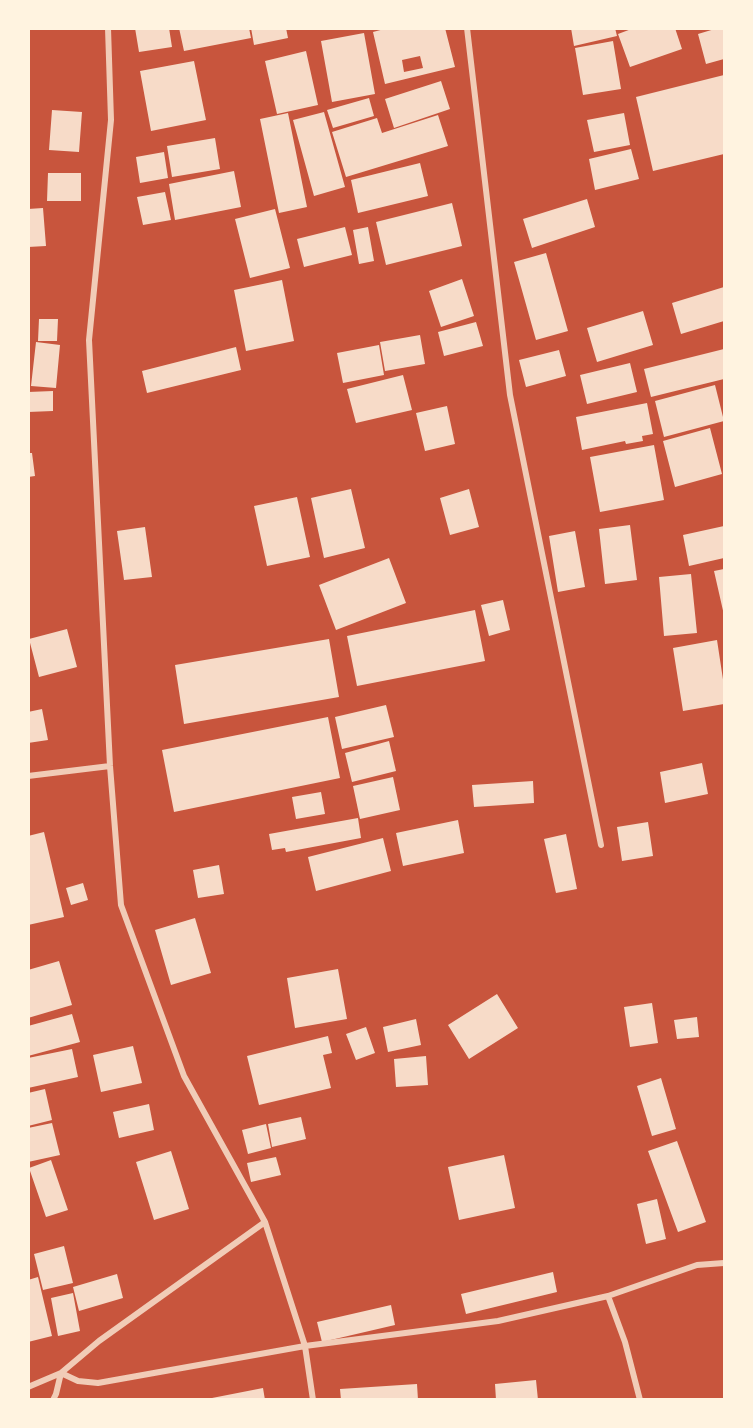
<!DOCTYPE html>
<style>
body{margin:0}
#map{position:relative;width:753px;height:1428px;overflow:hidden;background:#c8553d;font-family:"Fira Sans Condensed",sans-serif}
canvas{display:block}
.frame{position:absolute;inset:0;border:30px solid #fff3e0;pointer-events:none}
</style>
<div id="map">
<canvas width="753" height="1428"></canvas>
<div class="frame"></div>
</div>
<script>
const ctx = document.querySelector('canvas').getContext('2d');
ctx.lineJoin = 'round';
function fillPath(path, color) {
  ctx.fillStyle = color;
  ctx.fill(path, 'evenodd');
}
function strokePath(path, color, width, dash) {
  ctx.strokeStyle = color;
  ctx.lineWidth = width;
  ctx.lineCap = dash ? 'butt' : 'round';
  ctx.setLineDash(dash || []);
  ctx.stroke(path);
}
const building = new Path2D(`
 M 135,28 L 169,28 L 172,47 L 139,52 Z
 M 179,28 L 249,28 L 251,38 L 184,51 Z
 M 251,28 L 286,28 L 288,38 L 254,45 Z
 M 388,28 L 445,28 L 455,67 L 385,84 L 373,32 ZM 420,56 L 423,68 L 404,72 L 402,60 Z
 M 571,28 L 615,28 L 617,36 L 574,46 Z
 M 634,28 L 675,28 L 682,49 L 630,67 L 618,34 Z
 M 718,28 L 724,28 L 724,59 L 706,64 L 698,34 Z
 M 364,33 L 375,94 L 332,102 L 321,41 Z
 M 613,41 L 621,89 L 583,95 L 575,48 Z
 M 306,51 L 318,105 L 277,114 L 265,61 Z
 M 194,61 L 206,120 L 151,131 L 140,71 Z
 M 724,75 L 724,154 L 653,171 L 636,97 Z
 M 441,81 L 450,109 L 394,128 L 385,99 Z
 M 369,98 L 374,116 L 333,128 L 327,110 Z
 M 52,110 L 82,112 L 79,152 L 49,150 Z
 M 324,112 L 345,187 L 314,196 L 293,120 Z
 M 288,113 L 307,207 L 279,213 L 260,119 Z
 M 624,113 L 630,145 L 594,152 L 587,120 Z
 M 438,115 L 448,146 L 346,177 L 332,132 L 377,118 L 382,133 Z
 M 215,138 L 220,169 L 172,177 L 167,146 Z
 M 631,149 L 639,179 L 595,190 L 589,159 Z
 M 164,152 L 168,178 L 140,183 L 136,157 Z
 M 420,163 L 428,196 L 358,213 L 351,180 Z
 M 234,171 L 241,207 L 175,220 L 169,184 Z
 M 48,173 L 81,173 L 81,201 L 47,201 Z
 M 165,192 L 171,220 L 143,225 L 137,197 Z
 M 587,199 L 595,227 L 532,248 L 523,219 Z
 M 452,203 L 462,246 L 386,265 L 376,222 Z
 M 43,208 L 46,246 L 28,247 L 28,209 Z
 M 275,209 L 290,268 L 250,278 L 235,219 Z
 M 345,227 L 352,255 L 304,267 L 297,239 Z
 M 368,227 L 374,261 L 359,264 L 353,230 Z
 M 546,253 L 568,331 L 536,340 L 514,262 Z
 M 462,279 L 474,316 L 441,327 L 429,291 Z
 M 282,280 L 294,341 L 246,351 L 234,290 Z
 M 724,287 L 724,321 L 681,334 L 672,303 Z
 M 643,311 L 653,345 L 597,362 L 587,328 Z
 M 39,319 L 58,319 L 57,341 L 38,341 Z
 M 476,322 L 483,346 L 444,356 L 438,332 Z
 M 420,335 L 425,364 L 385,371 L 380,342 Z
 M 36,342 L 60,345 L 56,388 L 31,386 Z
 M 379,345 L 384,375 L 343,383 L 337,353 Z
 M 236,347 L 241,370 L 147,393 L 142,371 Z
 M 724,349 L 724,379 L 651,397 L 644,369 Z
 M 559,350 L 566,376 L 526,387 L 519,360 Z
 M 630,363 L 637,392 L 587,404 L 580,375 Z
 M 403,375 L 412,410 L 356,423 L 347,389 Z
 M 715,385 L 724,421 L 664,437 L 655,401 Z
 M 53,391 L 53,411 L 28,412 L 28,392 Z
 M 647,403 L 653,434 L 642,436 L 643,441 L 626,444 L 625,441 L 582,450 L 576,417 Z
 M 447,406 L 455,444 L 425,451 L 416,413 Z
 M 710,428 L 722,474 L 675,487 L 663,441 Z
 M 654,445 L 664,500 L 600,512 L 590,457 Z
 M 28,453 L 32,453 L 35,476 L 28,477 Z
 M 351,489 L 365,548 L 324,558 L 311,498 Z
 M 469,489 L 479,527 L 450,535 L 440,498 Z
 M 297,497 L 310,557 L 267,566 L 254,506 Z
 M 630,525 L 637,580 L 605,584 L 599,529 Z
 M 724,526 L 724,558 L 689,566 L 683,535 Z
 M 145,527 L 152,577 L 124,580 L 117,531 Z
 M 575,531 L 585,587 L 558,592 L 549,536 Z
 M 389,558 L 406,603 L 336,630 L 319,585 Z
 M 724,569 L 724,615 L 714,571 Z
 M 691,574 L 697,633 L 664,636 L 659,577 Z
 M 503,600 L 510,630 L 489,636 L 481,605 Z
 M 475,610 L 485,661 L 357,686 L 347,636 Z
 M 67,629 L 77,667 L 39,677 L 29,639 Z
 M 329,639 L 339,697 L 184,724 L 175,665 Z
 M 717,640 L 724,686 L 724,704 L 683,711 L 673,648 Z
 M 386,705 L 394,737 L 342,749 L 335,717 Z
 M 42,709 L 48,740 L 28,743 L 28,712 Z
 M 328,717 L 340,778 L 174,812 L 162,750 Z
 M 389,741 L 396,771 L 352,782 L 345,753 Z
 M 702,763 L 708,794 L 665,803 L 660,772 Z
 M 393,777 L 400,810 L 360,819 L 353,786 Z
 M 533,781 L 534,803 L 474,807 L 472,785 Z
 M 321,792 L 325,814 L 296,819 L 292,797 Z
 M 358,818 L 361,838 L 286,852 L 285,848 L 272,850 L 269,834 Z
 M 458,820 L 464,853 L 403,866 L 396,833 Z
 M 648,822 L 653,856 L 622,861 L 617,827 Z
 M 44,832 L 64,917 L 28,925 L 28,836 Z
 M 566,834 L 577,889 L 556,893 L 544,839 Z
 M 383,838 L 391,871 L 316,891 L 308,857 Z
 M 219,865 L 224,894 L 198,898 L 193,870 Z
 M 83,883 L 88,900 L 71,905 L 66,888 Z
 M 195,918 L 211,973 L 171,985 L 155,930 Z
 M 59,961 L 72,1005 L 28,1018 L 28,970 Z
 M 338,969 L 347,1019 L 295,1028 L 287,978 Z
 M 497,994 L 518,1028 L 469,1059 L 448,1025 Z
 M 652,1003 L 658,1043 L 630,1047 L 624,1007 Z
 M 72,1014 L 80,1042 L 28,1056 L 28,1026 Z
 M 697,1017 L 699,1037 L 677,1039 L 674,1020 Z
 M 416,1019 L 421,1045 L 388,1052 L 383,1027 Z
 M 366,1027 L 375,1053 L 356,1060 L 346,1034 Z
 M 328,1036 L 332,1053 L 323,1055 L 331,1088 L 259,1105 L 247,1056 Z
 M 133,1046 L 142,1083 L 101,1092 L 93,1055 Z
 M 72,1049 L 78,1077 L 28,1088 L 28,1058 Z
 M 426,1056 L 428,1085 L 396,1087 L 394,1059 Z
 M 661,1078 L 676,1129 L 652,1136 L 637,1086 Z
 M 45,1089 L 52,1120 L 28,1126 L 28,1093 Z
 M 149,1104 L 154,1130 L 119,1138 L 113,1112 Z
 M 301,1117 L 306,1139 L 272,1147 L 268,1124 Z
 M 52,1123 L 60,1155 L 28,1162 L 28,1128 Z
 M 266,1124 L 271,1148 L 248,1154 L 242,1130 Z
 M 677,1141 L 706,1222 L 678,1232 L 648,1151 Z
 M 171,1151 L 189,1209 L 154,1220 L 136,1162 Z
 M 504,1155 L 515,1208 L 459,1220 L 448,1167 Z
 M 276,1157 L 281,1175 L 251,1182 L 247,1163 Z
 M 51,1160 L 68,1210 L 46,1217 L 29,1168 Z
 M 657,1199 L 666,1239 L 646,1244 L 637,1204 Z
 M 64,1246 L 73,1283 L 43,1290 L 34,1254 Z
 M 553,1272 L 557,1292 L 466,1314 L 461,1294 Z
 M 117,1274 L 123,1298 L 79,1311 L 73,1287 Z
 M 38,1277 L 52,1336 L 28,1342 L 28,1280 Z
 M 73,1293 L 80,1331 L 58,1336 L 51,1298 Z
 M 391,1305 L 395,1325 L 322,1342 L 317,1322 Z
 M 536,1380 L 538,1400 L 496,1400 L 495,1384 Z
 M 417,1384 L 418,1400 L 341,1400 L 340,1389 Z
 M 263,1388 L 265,1400 L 212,1400 L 212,1398 Z`);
const minor = new Path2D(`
 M 108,28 L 111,120 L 89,340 L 110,766 L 121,905 L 184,1076 L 265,1222 L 305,1346 L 313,1400
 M 467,28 L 510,395 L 601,845
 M 28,776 L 110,766
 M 608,1296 L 625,1342 L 640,1400
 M 28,1387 L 61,1373 L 78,1381 L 98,1383 L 305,1346 L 498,1321 L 608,1296 L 697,1265 L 724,1263
 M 53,1400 L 56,1394 L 61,1373 L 99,1341 L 265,1222`);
fillPath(building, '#f7dbc8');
strokePath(minor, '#f1ccb7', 6);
</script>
